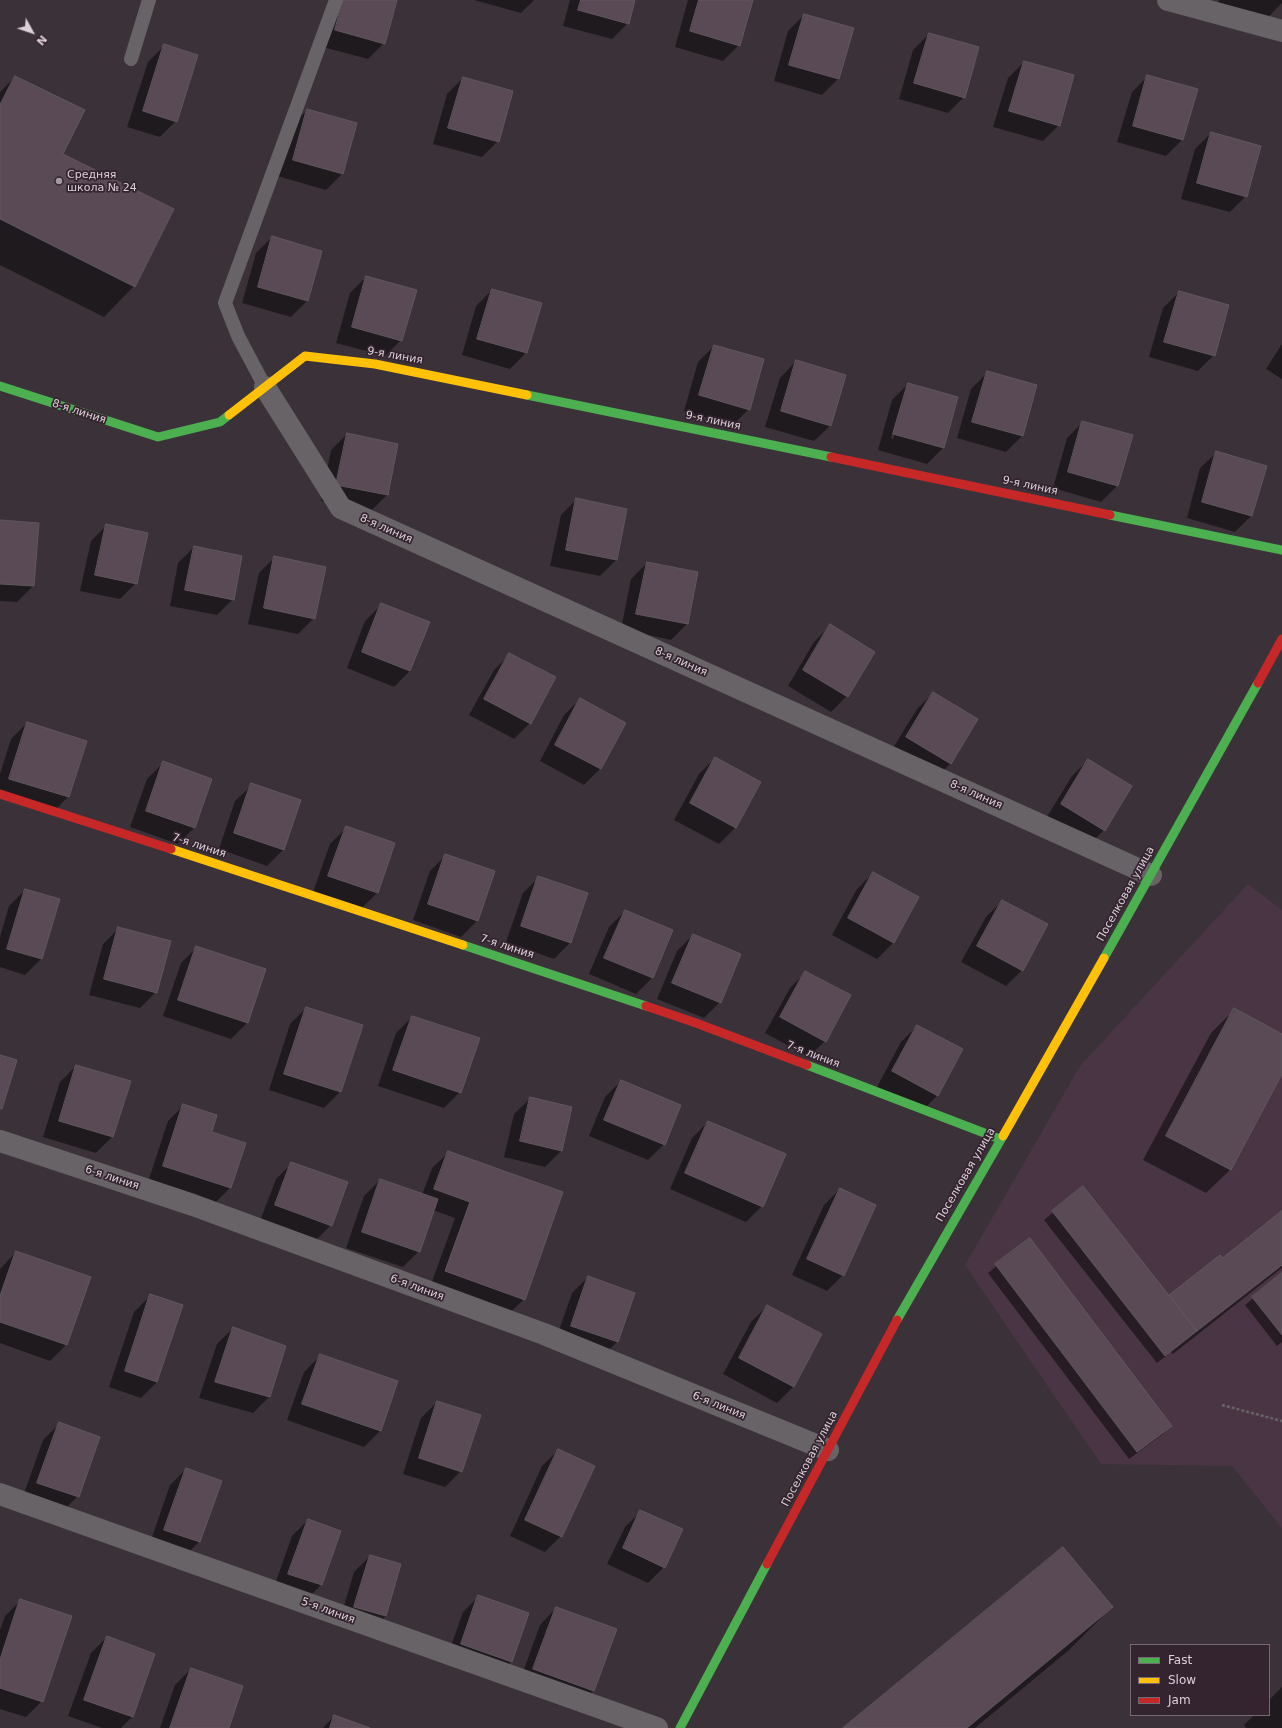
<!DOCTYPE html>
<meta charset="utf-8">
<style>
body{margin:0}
#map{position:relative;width:1282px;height:1728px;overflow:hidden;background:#3b3239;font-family:"DejaVu Sans",sans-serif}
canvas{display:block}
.legend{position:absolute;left:1130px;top:1644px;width:140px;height:72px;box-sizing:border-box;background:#342430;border:1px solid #776973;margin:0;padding:5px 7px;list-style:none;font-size:12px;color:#dcd0d8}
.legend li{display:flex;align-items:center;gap:8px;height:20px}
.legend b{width:20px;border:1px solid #776973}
.north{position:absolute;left:12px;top:12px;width:40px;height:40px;-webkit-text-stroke:3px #342430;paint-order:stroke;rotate:130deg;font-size:11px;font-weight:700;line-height:16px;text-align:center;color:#dcd0d8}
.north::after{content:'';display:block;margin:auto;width:14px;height:18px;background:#dcd0d8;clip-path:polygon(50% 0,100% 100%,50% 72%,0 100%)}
</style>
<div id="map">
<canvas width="1282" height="1728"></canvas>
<ul class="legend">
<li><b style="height:5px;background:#4caf50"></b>Fast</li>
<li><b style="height:5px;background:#ffc107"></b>Slow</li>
<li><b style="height:5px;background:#c62828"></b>Jam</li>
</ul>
<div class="north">N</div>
</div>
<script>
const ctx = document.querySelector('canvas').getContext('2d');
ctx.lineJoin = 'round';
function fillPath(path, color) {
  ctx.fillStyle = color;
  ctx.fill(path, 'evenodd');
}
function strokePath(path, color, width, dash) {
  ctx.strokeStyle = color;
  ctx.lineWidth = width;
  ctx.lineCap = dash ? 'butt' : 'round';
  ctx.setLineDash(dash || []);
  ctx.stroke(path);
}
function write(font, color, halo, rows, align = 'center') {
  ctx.font = font + ' "DejaVu Sans",sans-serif';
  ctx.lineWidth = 3.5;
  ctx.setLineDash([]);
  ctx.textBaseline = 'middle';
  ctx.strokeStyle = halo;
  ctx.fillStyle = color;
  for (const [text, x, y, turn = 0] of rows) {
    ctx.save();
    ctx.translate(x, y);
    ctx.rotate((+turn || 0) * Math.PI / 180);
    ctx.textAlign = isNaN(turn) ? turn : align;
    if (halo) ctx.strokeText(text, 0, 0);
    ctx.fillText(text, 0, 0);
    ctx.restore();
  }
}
const built = new Path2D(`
 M 1248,884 L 1282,910 L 1282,1528 L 1232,1466 L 1101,1464 L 965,1265 L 1080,1066 Z`);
const shadow = new Path2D(`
 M 332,0 L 396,0 L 384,43 L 368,59 L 319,46 Z
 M 474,0 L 534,0 L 521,13 Z
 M 570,0 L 634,0 L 628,23 L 612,39 L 563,26 Z
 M 688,0 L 752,0 L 739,45 L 723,61 L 675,47 Z
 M 1219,0 L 1282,0 L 1282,3 L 1267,18 L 1218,4 Z
 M 804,15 L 838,79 L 822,95 L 774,81 L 788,31 Z
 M 929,34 L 964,97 L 948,113 L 899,99 L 913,50 Z
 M 164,46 L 176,121 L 160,137 L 127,127 L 148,62 Z
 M 1024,62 L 1059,125 L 1043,141 L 993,127 L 1008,78 Z
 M 1148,76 L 1196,90 L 1182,140 L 1166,156 L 1117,142 L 1132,92 Z
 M 15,77 L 61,154 L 134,286 L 104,317 L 0,265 L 0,92 Z
 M 463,78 L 498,141 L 482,157 L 433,144 L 447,94 Z
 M 307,110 L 342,174 L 326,190 L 277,176 L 291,126 Z
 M 1211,133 L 1246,196 L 1230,212 L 1181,199 L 1195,149 Z
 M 272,237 L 321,251 L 307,301 L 291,317 L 242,303 L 256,253 Z
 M 366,277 L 401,340 L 385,356 L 336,343 L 350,293 Z
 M 492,290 L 541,303 L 526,353 L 510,369 L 462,355 L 476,306 Z
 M 1179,292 L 1214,355 L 1198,371 L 1149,357 L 1163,308 Z
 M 1282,344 L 1282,379 L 1266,369 Z
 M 714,346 L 749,409 L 733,425 L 684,411 L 698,362 Z
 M 796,361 L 831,425 L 814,441 L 765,427 L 780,378 Z
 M 987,373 L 1036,386 L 1022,436 L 1006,452 L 957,438 L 971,389 Z
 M 908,384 L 943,448 L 927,464 L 878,450 L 892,400 ZM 902,402 L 904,402 L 893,439 L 891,438 Z
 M 1083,422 L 1117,486 L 1101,502 L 1053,488 L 1067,438 Z
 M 347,434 L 397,444 L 387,495 L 371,511 L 321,501 L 331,450 Z
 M 1217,452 L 1251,516 L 1235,532 L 1187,518 L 1200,468 Z
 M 577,499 L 626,509 L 616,560 L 600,576 L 550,566 L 561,515 Z
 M 0,521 L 33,586 L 17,602 L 0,601 Z
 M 107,525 L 136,583 L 120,599 L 80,591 L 91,541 Z
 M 194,547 L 233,599 L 217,615 L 170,606 L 178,563 Z
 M 275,557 L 314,618 L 298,634 L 248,624 L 259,573 Z
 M 647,563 L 687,624 L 671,640 L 621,629 L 631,579 Z
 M 381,605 L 410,671 L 394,687 L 347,668 L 365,621 Z
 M 830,626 L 847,696 L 831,712 L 788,686 L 814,642 Z
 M 510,654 L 530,723 L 514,739 L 469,715 L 494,670 Z
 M 933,693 L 976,719 L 950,764 L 934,780 L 890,753 L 917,709 Z
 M 580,699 L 625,723 L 600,769 L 584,785 L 540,761 L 564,715 Z
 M 27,723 L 86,742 L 68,797 L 52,813 L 0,797 L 0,774 L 11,739 Z
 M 715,758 L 759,782 L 735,828 L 719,844 L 674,820 L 699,774 Z
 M 1088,760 L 1104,830 L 1088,846 L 1045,820 L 1072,776 Z
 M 163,763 L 211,779 L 194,828 L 178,844 L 130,827 L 147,779 Z
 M 252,785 L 283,850 L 267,866 L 219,849 L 235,801 Z
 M 346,828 L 377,893 L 361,909 L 313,892 L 330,844 Z
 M 446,855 L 477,921 L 461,937 L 413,920 L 430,871 Z
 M 873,873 L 917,897 L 893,943 L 877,959 L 832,935 L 857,889 Z
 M 539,877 L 570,943 L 554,959 L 506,942 L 523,893 Z
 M 25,890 L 41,959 L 25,975 L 0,967 L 0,937 L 9,906 Z
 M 1002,901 L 1022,970 L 1006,986 L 961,962 L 986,917 Z
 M 625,911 L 672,930 L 652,978 L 636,994 L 589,974 L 609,927 Z
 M 119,928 L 156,992 L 140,1008 L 89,995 L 103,944 Z
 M 693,935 L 720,1002 L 704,1018 L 657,999 L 677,951 Z
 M 197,947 L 247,1023 L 231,1039 L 163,1016 L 181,963 Z
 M 806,972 L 825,1041 L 809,1057 L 765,1033 L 790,988 Z
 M 306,1008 L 340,1092 L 324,1108 L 269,1090 L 290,1024 Z
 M 1234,1010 L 1282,1035 L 1282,1072 L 1230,1170 L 1206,1193 L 1143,1160 L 1211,1033 Z
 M 412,1017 L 460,1092 L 444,1108 L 378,1086 L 396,1033 Z
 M 917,1026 L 937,1096 L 921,1112 L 877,1087 L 901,1042 Z
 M 76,1066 L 129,1082 L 112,1137 L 96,1153 L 43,1137 L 60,1082 Z
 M 621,1081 L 664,1144 L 648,1160 L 589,1136 L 605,1097 Z
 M 531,1098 L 571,1108 L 561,1151 L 545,1167 L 504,1157 L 514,1114 Z
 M 184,1105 L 210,1133 L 244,1144 L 230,1188 L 214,1204 L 148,1182 L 168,1121 Z
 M 708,1122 L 762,1206 L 746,1222 L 670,1189 L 692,1138 Z
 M 449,1152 L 524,1299 L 508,1315 L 430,1287 L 455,1218 L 433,1210 L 419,1251 L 403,1267 L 346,1248 L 364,1196 L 380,1180 L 422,1195 L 432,1168 Z
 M 292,1163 L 331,1225 L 315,1241 L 260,1221 L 276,1179 Z
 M 1083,1188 L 1169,1297 L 1220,1256 L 1222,1259 L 1282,1212 L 1282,1268 L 1173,1354 L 1171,1352 L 1157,1363 L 1044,1220 Z
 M 840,1189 L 843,1275 L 827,1291 L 792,1275 L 824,1205 Z
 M 1030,1239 L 1171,1426 L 1163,1434 L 1129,1459 L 988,1273 Z
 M 16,1252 L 90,1278 L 66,1345 L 50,1361 L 0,1343 L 0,1269 Z
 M 1282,1274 L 1282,1342 L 1277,1346 L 1245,1305 Z
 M 588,1277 L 633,1293 L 617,1342 L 601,1358 L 555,1342 L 572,1293 Z
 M 150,1296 L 157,1382 L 141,1398 L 109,1387 L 134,1312 Z
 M 767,1306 L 821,1334 L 793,1387 L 777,1403 L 723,1374 L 751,1322 Z
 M 233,1328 L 284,1347 L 269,1397 L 253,1413 L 199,1398 L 217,1344 Z
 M 320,1356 L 396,1382 L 380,1431 L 364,1447 L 287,1420 L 304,1372 Z
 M 437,1402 L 461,1471 L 445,1487 L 403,1474 L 421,1418 Z
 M 59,1424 L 78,1496 L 62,1512 L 22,1499 L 43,1440 Z
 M 558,1450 L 561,1536 L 545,1552 L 510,1536 L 542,1466 Z
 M 186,1469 L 199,1542 L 183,1558 L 149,1546 L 170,1485 Z
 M 641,1511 L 664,1567 L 648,1583 L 607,1564 L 625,1527 Z
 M 308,1520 L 340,1531 L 321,1585 L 305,1601 L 273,1590 L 292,1536 Z
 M 370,1556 L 386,1616 L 370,1632 L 339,1623 L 354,1572 Z
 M 479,1596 L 511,1662 L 495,1678 L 446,1660 L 463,1612 Z
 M 21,1600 L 42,1701 L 26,1717 L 0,1709 L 0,1630 L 5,1616 Z
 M 1112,1607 L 1069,1650 L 975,1728 L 845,1728 Z
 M 556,1608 L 615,1630 L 593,1691 L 577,1707 L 518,1686 L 540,1625 Z
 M 107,1637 L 154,1654 L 132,1717 L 121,1728 L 102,1728 L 68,1716 L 91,1653 Z
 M 191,1669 L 228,1728 L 160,1728 L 175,1685 Z
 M 1282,1687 L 1282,1728 L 1246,1728 L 1244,1725 L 1254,1715 L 1269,1715 L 1269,1700 Z
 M 334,1716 L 367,1728 L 323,1728 Z`);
const building = new Path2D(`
 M 343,0 L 397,0 L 385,44 L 335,30 Z
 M 581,0 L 635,0 L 629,24 L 578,10 Z
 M 699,0 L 753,0 L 740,46 L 690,31 Z
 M 804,14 L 854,28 L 839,79 L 789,65 Z
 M 929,33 L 979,47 L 965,98 L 914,83 Z
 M 164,44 L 198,55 L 177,122 L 143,111 Z
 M 1024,61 L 1074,75 L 1060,126 L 1009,111 Z
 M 1147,75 L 1198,89 L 1183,140 L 1133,126 Z
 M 15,76 L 85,110 L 63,154 L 174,209 L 135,287 L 0,219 L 0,105 Z
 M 463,77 L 513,91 L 499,142 L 448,128 Z
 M 307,109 L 357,123 L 343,174 L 293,160 Z
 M 1211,132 L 1261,146 L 1247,197 L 1197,183 Z
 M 272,236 L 322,251 L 308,301 L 258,287 Z
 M 366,276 L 417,290 L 402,341 L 352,327 Z
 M 492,289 L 542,303 L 527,353 L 477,339 Z
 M 1179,291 L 1229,305 L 1215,356 L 1164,342 Z
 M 714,345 L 764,359 L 750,410 L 699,395 Z
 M 796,360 L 846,375 L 831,426 L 781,411 Z
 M 987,371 L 1037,385 L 1023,436 L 972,422 Z
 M 908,383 L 958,397 L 944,448 L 893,434 Z
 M 1082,421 L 1133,435 L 1118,486 L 1068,472 Z
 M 347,433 L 398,444 L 388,495 L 336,485 Z
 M 1216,451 L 1267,466 L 1252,516 L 1202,502 Z
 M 576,498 L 627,509 L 617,560 L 566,550 Z
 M 0,520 L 39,523 L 34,586 L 0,584 Z
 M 106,524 L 148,533 L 137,584 L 95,575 Z
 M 194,546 L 242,556 L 234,600 L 185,590 Z
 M 274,556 L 326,567 L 315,619 L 264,608 Z
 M 647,562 L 698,572 L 688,624 L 636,614 Z
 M 381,603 L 430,622 L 410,671 L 362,652 Z
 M 830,624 L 875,652 L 848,697 L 803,670 Z
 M 509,653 L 556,677 L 531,724 L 484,699 Z
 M 933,692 L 978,719 L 951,764 L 906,737 Z
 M 580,698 L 626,723 L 601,769 L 555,745 Z
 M 27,722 L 87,741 L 69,797 L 9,779 Z
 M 715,757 L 761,782 L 736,828 L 690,803 Z
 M 1088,759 L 1132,786 L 1105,831 L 1061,804 Z
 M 163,761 L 212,779 L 195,828 L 146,811 Z
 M 251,783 L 301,800 L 284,850 L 234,833 Z
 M 346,826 L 395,843 L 378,893 L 328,876 Z
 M 445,854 L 495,871 L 478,921 L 428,904 Z
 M 873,872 L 919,897 L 894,943 L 848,918 Z
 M 538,876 L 588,893 L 571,943 L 521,926 Z
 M 25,889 L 60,899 L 42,959 L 7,949 Z
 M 1002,900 L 1048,924 L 1023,971 L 977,946 Z
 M 625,910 L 673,930 L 653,978 L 604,958 Z
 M 118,927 L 171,941 L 157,993 L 104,979 Z
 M 693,934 L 741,954 L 721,1003 L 672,983 Z
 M 196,946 L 266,969 L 248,1023 L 178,1000 Z
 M 805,971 L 851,995 L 826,1042 L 780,1017 Z
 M 306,1007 L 363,1025 L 341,1092 L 284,1074 Z
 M 1234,1008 L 1282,1034 L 1282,1074 L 1231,1170 L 1166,1136 Z
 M 412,1016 L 480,1038 L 461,1093 L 393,1070 Z
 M 917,1025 L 963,1049 L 938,1096 L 892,1071 Z
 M 0,1055 L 17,1060 L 2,1109 L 0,1109 Z
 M 76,1065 L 131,1081 L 113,1137 L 59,1121 Z
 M 621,1080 L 681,1105 L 665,1145 L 604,1120 Z
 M 530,1097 L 572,1107 L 562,1151 L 520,1141 Z
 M 183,1104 L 217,1115 L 212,1132 L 246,1143 L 231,1188 L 163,1166 Z
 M 708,1121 L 786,1154 L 763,1207 L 685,1173 Z
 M 448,1151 L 563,1192 L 525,1300 L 445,1271 L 470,1202 L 434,1189 Z
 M 291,1162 L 348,1182 L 332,1226 L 275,1205 Z
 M 380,1179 L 438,1199 L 420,1252 L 362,1232 Z
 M 1083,1186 L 1197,1331 L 1165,1356 L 1052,1211 Z
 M 840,1188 L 876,1205 L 844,1276 L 807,1259 Z
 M 1282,1211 L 1282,1265 L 1197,1331 L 1169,1295 L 1220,1255 L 1222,1258 Z
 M 1030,1238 L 1172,1426 L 1137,1452 L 995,1264 Z
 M 16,1251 L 91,1277 L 67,1345 L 0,1322 L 0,1296 Z
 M 1282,1273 L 1282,1335 L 1252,1297 Z
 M 588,1276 L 635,1293 L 618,1342 L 571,1326 Z
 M 150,1294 L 183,1305 L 157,1382 L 125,1371 Z
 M 767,1305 L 822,1334 L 794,1387 L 739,1358 Z
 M 233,1327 L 286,1346 L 270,1397 L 215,1382 Z
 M 320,1354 L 398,1381 L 381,1431 L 302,1404 Z
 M 437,1401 L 481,1415 L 462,1472 L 419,1458 Z
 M 59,1422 L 100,1437 L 79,1497 L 37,1483 Z
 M 558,1449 L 595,1466 L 562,1537 L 525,1520 Z
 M 186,1468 L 222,1481 L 200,1542 L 164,1530 Z
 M 640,1510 L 683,1529 L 665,1568 L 623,1548 Z
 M 308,1519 L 341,1531 L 322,1585 L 288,1574 Z
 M 1063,1547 L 1113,1607 L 967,1728 L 843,1728 Z
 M 370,1555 L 401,1564 L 386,1616 L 354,1607 Z
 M 478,1595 L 529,1613 L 512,1662 L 461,1644 Z
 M 20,1599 L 72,1616 L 43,1702 L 0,1688 L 0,1660 Z
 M 556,1607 L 617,1629 L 594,1691 L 533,1669 Z
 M 107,1636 L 155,1654 L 133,1717 L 84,1700 Z
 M 191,1668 L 243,1686 L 229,1728 L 170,1728 Z
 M 334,1715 L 370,1728 L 330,1728 Z`);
const path = new Path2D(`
 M 1222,1405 L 1282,1421`);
const lane = new Path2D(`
 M 131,59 L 149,0
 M 265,387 L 238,336 L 225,303 L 336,0`);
const street = new Path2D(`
 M 1168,0 L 1282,31
 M 265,387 L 341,508 L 1151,875
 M 0,1141 L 193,1205 L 544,1334 L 828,1450
 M 0,1494 L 657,1728`);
const fast = new Path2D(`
 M 0,386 L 158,437 L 220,422 L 229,415
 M 527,395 L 831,457
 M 1110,515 L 1282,550
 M 463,945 L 646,1006
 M 1104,958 L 1258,683
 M 807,1065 L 1000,1139
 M 897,1320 L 1003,1136
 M 680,1728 L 767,1564`);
const slow = new Path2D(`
 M 229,415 L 305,356 L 375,364 L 527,395
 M 171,849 L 463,945
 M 1003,1136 L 1104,958`);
const jam = new Path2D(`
 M 831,457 L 1110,515
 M 1258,683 L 1282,639
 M 0,794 L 171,849
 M 646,1006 L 696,1023 L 807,1065
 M 767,1564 L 897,1320`);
const markers = [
 [59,181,4,"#a499a0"]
];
const poiNames = [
 ["Средняя",67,175],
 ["школа № 24",67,188]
];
const streetNames = [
 ["9-я линия",395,356,10],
 ["8-я линия",79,412,18],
 ["9-я линия",713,421,12],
 ["9-я линия",1030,486,12],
 ["8-я линия",386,529,24],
 ["8-я линия",681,662,24],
 ["8-я линия",976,795,24],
 ["7-я линия",199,846,18],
 ["Поселковая улица",1126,894,-61],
 ["7-я линия",507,947,18],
 ["7-я линия",813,1055,21],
 ["Поселковая улица",966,1175,-60],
 ["6-я линия",112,1178,18],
 ["6-я линия",417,1288,20],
 ["6-я линия",719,1406,22],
 ["Поселковая улица",810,1459,-62],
 ["5-я линия",328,1611,20]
];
fillPath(built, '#4a3544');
fillPath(shadow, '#0007');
fillPath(building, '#594a56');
strokePath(building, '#60575e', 1);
strokePath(path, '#686367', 2.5, [3, 2]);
strokePath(lane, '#676366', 14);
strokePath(street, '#676366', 22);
strokePath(fast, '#4caf50', 9);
strokePath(slow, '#ffc107', 9);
strokePath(jam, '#c62828', 9);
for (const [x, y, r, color] of markers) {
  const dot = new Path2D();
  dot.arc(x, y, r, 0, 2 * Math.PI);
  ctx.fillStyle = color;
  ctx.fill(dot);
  strokePath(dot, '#342430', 1.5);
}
write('11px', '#dcd0d8', '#342430', poiNames, 'left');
write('11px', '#dcd0d8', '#342430', streetNames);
</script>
